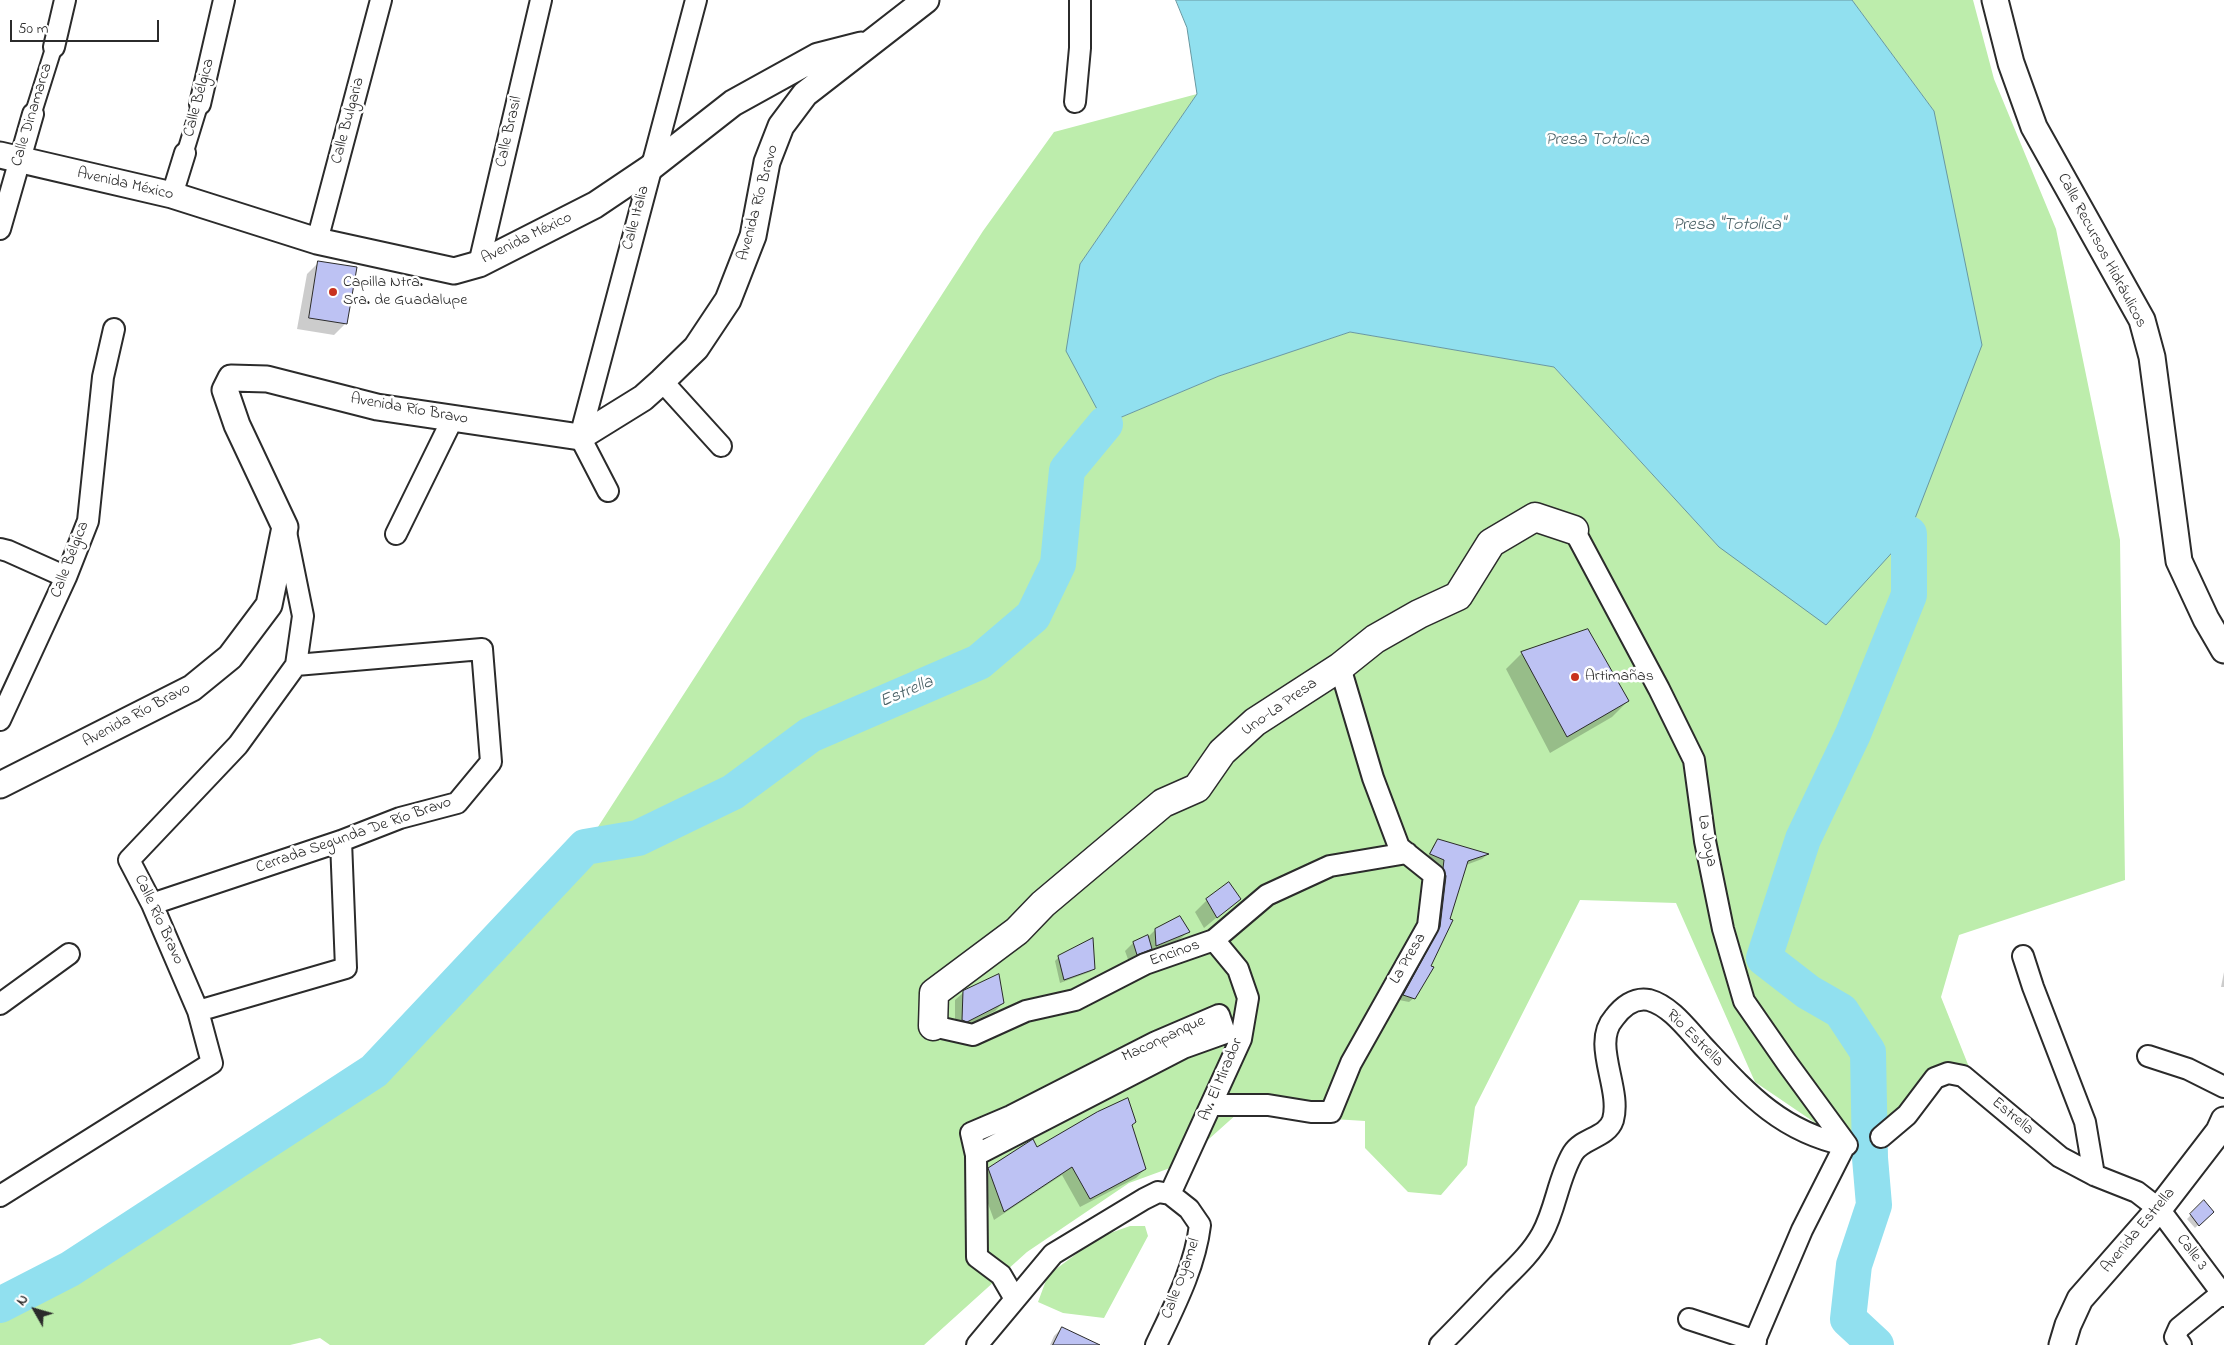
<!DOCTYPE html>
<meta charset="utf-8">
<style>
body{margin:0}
#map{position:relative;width:2224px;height:1345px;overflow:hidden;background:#fff;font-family:"Indie Flower",sans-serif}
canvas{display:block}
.north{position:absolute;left:10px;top:1285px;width:50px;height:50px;-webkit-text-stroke:4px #fff;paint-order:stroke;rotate:308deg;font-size:14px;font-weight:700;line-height:20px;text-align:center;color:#2b2b2b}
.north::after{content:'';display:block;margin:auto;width:18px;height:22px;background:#2b2b2b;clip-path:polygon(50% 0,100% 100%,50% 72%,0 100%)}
.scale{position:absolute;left:10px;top:20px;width:149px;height:22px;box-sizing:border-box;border:2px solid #2b2b2b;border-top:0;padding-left:6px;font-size:15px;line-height:18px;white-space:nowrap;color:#2b2b2b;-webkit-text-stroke:4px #fff;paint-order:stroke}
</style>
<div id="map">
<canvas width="2224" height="1345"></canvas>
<div class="north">N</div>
<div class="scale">50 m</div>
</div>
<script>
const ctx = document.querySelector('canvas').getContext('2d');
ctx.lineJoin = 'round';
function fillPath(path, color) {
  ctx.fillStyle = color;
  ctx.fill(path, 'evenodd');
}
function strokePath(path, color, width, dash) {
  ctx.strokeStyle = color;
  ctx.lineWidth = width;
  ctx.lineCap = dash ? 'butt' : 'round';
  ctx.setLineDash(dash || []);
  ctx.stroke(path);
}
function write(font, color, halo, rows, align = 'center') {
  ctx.font = font + ' "Indie Flower",sans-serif';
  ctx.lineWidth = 5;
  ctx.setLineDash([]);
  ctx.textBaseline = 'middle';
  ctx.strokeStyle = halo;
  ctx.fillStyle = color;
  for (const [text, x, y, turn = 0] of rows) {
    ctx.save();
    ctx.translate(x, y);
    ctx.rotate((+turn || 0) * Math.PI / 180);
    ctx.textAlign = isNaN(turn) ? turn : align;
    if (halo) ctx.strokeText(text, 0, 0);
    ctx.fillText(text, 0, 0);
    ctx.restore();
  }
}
const green = new Path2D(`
 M 1852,0 L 1973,0 L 1994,79 L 2056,229 L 2120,540 L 2125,880 L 1959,935 L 1941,997 L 1971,1072 L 1930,1075 L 1895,1132 L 1836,1137 L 1755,1082 L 1676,903 L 1580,900 L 1475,1107 L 1467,1165 L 1441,1195 L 1408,1192 L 1365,1148 L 1365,1121 L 1238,1113 L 1181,1164 L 1129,1183 L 1027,1252 L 924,1345 L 330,1345 L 320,1338 L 290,1345 L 0,1345 L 0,1305 L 70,1269 L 374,1071 L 585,847 L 983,231 L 1054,132 L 1197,94 L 1080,264 L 1105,424 L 1219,376 L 1350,332 L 1554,367 L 1719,547 L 1934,111 Z
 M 1130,1226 L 1145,1226 L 1148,1236 L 1104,1318 L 1063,1313 L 1038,1302 L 1048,1275 L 1099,1237 Z`);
const water = new Path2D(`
 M 1176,0 L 1852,0 L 1934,111 L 1982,345 L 1909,534 L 1826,625 L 1719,547 L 1554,367 L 1350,332 L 1219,376 L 1105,424 L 1066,351 L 1080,264 L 1197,94 L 1187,28 Z`);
const shadow = new Path2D(`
 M 319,262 L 346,323 L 334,335 L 297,329 L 307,274 Z
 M 1522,653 L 1628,701 L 1612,717 L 1550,753 L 1506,669 Z
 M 1438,840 L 1487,855 L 1482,859 L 1466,865 L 1415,997 L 1409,1002 L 1399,1000 L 1435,934 L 1440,866 L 1426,860 L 1433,846 Z
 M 1239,899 L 1204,928 L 1195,912 L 1207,900 Z
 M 1155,930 L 1188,932 L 1180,939 L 1148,953 L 1148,951 L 1142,957 L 1129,962 L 1125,951 L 1133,943 L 1148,937 Z
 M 1059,957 L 1094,969 L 1090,972 L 1060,983 L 1055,961 Z
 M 2224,972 L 2224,987 L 2221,987 Z
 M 964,992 L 1003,1003 L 995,1011 L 959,1029 L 955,1028 L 955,1000 Z
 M 1130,1126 L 1145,1169 L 1136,1178 L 1080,1207 L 1062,1175 L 994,1220 L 979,1179 L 989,1169 Z
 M 2204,1202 L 2212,1212 L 2195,1228 L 2187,1219 Z
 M 1062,1328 L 1090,1345 L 1050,1345 L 1054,1336 Z`);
const river = new Path2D(`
 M 0,1305 L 70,1269 L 374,1071 L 585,847 L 638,838 L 733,792 L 810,735 L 979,662 L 1033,616 L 1058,564 L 1067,470 L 1105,424
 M 1876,1345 L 1848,1319 L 1854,1265 L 1874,1205 L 1870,1158 L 1868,1052 L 1841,1011 L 1808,992 L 1764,958 L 1803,839 L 1853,734 L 1909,595 L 1909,534`);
const building = new Path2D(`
 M 318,261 L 357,267 L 347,324 L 309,318 Z
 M 1588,629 L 1629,701 L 1567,737 L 1521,652 Z
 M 1438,839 L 1489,854 L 1468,861 L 1450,919 L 1453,920 L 1431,966 L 1434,967 L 1415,999 L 1403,995 L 1440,927 L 1446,876 L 1443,868 L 1444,860 L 1430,854 Z
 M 1229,882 L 1241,899 L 1217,918 L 1206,899 Z
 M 1180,916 L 1190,932 L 1156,946 L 1155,929 Z
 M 1148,935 L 1152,949 L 1137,955 L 1133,942 Z
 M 1093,938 L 1095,969 L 1064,980 L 1058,956 Z
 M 999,974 L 1004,1003 L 967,1022 L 962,1020 L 963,991 Z
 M 1128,1098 L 1136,1122 L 1132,1125 L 1146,1169 L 1090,1199 L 1072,1167 L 1004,1212 L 988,1168 L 1033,1139 L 1037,1147 L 1097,1112 Z
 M 2204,1200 L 2214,1212 L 2199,1226 L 2190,1214 Z
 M 1062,1327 L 1100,1345 L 1053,1345 Z`);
const pedestrian = new Path2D(`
 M 33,114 L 54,47
 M 185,153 L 200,104`);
const minor = new Path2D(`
 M 54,47 L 65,0
 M 1075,102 L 1080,48 L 1080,0
 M 200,104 L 224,0
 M 172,195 L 185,153
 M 0,229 L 33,114
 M 317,241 L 381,0
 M 479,264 L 541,0
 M 662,381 L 721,446
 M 608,491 L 580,437 L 696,0
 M 1574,530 L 1659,689 L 1694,760 L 1705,841 L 1723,929 L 1744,1001 L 1787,1063 L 1847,1145 L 1845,1145
 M 396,534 L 453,418
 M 0,549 L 8,551 L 66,577
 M 0,720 L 66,577 L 88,521 L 103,377 L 114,329
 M 152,904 L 341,841 L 400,818 L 457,803 L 491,762 L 482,649 L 296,665
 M 2023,956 L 2033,987 L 2085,1122 L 2094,1175
 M 0,1004 L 69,954
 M 198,1011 L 346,968 L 341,841
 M 933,1026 L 973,1035 L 1026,1011 L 1075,1000 L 1145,964 L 1214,940 L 1267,895 L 1330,866 L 1407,853
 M 2148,1056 L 2188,1069 L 2224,1087
 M 1211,1105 L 1268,1105 L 1311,1112 L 1331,1112 L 1351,1063 L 1428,926 L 1434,875 L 1399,847 L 1373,778 L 1340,667
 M 1881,1137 L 1907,1115 L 1935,1078 L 1948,1073 L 1963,1076 L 2060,1157 L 2094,1175 L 2137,1192 L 2159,1209 L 2224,1296
 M 976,1155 L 1183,1048 L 1225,1033 L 1219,1015 L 1156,1042 L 1011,1116 L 971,1133 L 976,1155 L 977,1257 L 1001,1275 L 1015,1299
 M 1170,1194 L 1241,1039 L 1248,998 L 1238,969 L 1214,940
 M 0,1196 L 212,1063 L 198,1011 L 152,904 L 129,860 L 238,745 L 296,665 L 303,616 L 286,532
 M 1689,1319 L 1756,1341
 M 977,1345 L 1053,1254 L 1144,1199 L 1158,1192 L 1170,1194 L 1189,1209 L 1200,1225 C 1195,1267 1174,1307 1156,1345
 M 1440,1345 C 1460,1325 1479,1305 1498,1285 C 1514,1269 1531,1254 1542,1234 C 1556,1209 1558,1178 1573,1153 C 1582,1138 1607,1138 1613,1120 C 1622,1088 1591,1044 1614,1018 C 1622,1007 1634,997 1649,1000 C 1671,1006 1688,1030 1703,1046 C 1747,1093 1780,1131 1845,1145
 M 1753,1345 L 1802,1230 L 1845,1145
 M 2181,1345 L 2175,1337 L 2179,1328 L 2222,1293`);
const tertiary = new Path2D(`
 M 1995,0 L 2011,63 L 2034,127 L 2142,320 L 2152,357 L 2179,561 L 2206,619 L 2224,650
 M 0,155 L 172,195 L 317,241 L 454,271 L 479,264 L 595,205 L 650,168 L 733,103 L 818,56 L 861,45
 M 0,785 L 192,688 L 230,657 L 269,605 L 285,527 L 237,425 L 225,390 L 231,378 L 267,379 L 377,407 L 580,437 L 643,398 L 662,381 L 696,348 L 728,300 L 753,236 L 767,162 L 781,126 L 805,94 L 926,0
 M 2062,1345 L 2068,1325 L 2080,1299 L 2159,1209 L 2219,1131 L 2224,1120`);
const trunk = new Path2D(`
 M 933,1026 L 934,993 L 1017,931 L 1043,904 L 1163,803 L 1197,788 L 1222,752 L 1255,722 L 1340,667 L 1375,639 L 1419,614 L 1458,596 L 1491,543 L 1535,517 L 1574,530`);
const markers = [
 [333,292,5,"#c8321e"],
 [1575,677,5,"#c8321e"]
];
const streetNames = [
 ["Calle Bélgica",200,98,-75],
 ["Calle Dinamarca",33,115,-73],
 ["Calle Bulgaria",349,121,-75],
 ["Calle Brasil",510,132,-77],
 ["Avenida México",125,185,13],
 ["Avenida Río Bravo",759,203,-75],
 ["Calle Italia",637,218,-75],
 ["Avenida México",527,239,-26],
 ["Calle Recursos Hidráulicos",2101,251,62],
 ["Avenida Río Bravo",409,410,10],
 ["Calle Bélgica",71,560,-69],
 ["Uno-La Presa",1280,708,-35],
 ["Avenida Río Bravo",137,716,-28],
 ["Cerrada Segunda De Río Bravo",354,836,-19],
 ["La Joya",1706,841,80],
 ["Calle Río Bravo",158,920,65],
 ["Encinos",1175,954,-20],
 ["La Presa",1409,959,-60],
 ["Rio Estrella",1694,1039,45],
 ["Maconpanque",1164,1040,-25],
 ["Av. El Mirador",1222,1080,-67],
 ["Estrella",2012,1117,40],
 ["Avenida Estrella",2139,1231,-50],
 ["Calle 3",2191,1253,53],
 ["Calle Oyamel",1182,1279,-70]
];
const poiNames = [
 ["Capilla Ntra.",343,283],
 ["Sra. de Guadalupe",343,301],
 ["Artimañas",1585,677]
];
const waterNames = [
 ["Presa Totolica",1597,141],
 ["Presa \"Totolica\"",1729,226],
 ["Estrella",907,693,-23]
];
fillPath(green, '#bdedac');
fillPath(water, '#91e0ef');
strokePath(water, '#6898a1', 1);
fillPath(shadow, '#0003');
strokePath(river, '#91e0ef', 36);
fillPath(building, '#bdc2f3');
strokePath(building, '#2b2b2b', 1);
strokePath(pedestrian, '#2b2b2b', 19);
strokePath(minor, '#2b2b2b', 24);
strokePath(tertiary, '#2b2b2b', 29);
strokePath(trunk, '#2b2b2b', 31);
strokePath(pedestrian, '#fff', 15);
strokePath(minor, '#fff', 20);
strokePath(tertiary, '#fff', 25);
strokePath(trunk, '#fff', 28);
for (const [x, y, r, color] of markers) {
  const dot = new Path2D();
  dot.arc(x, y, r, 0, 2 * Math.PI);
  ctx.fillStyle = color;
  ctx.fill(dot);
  strokePath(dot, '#fff', 2);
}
write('16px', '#2b2b2b', '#fff', streetNames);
write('16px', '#2b2b2b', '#fff', poiNames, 'left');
write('italic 18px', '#4a6166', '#fff', waterNames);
</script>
